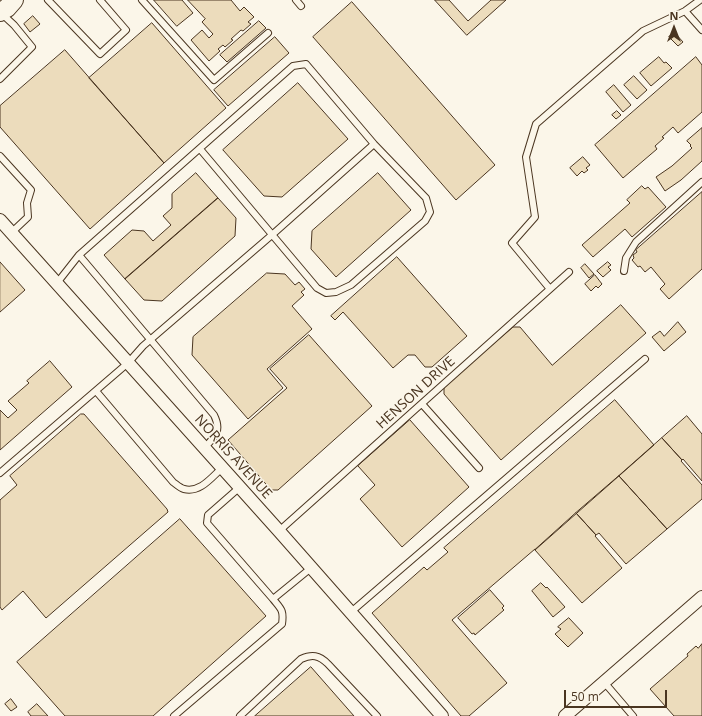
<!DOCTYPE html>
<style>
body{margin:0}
#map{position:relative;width:702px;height:716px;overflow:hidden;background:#fbf6e9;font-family:"Open Sans",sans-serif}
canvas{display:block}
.north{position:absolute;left:654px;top:8px;width:40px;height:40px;-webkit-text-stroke:3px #fbf6e9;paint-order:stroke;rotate:0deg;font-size:11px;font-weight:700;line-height:16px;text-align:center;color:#4a3520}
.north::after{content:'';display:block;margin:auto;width:14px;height:18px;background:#4a3520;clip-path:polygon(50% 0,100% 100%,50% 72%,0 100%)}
.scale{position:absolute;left:564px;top:690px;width:103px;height:18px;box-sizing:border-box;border:2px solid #4a3520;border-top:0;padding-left:5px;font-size:12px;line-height:14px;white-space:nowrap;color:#4a3520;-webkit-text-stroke:3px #fbf6e9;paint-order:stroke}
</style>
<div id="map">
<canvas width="702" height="716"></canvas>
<div class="north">N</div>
<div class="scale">50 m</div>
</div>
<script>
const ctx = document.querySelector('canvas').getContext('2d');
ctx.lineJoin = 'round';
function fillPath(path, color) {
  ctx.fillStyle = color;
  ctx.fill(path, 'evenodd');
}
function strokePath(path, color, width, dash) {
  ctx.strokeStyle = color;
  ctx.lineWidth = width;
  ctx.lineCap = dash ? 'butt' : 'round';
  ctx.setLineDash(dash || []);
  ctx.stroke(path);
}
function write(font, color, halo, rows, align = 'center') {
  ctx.font = font + ' "Open Sans",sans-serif';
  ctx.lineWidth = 3;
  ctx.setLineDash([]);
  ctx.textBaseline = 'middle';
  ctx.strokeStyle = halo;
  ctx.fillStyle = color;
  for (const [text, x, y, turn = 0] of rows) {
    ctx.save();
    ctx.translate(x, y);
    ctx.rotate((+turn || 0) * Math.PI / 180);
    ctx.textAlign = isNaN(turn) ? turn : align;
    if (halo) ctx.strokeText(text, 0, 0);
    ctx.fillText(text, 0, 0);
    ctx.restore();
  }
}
const building = new Path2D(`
 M 154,0 L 182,0 L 193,13 L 177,26 Z
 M 188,0 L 231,0 L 240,11 L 244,7 L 254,17 L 248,22 L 251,24 L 243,31 L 241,30 L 231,39 L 233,40 L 225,47 L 223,45 L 218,49 L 220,51 L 209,61 L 191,40 L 202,30 L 209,38 L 213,34 L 202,22 L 205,19 Z
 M 435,0 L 449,0 L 468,21 L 491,0 L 506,0 L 467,35 Z
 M 352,2 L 495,165 L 456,200 L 313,37 Z
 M 33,16 L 40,24 L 30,32 L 24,24 Z
 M 259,21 L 266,28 L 227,62 L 220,55 Z
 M 152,23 L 226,108 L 164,163 L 89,78 Z
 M 674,32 L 683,42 L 678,46 L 669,37 Z
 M 275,37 L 289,53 L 228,106 L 214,90 Z
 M 65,50 L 164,163 L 90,229 L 0,127 L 0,106 Z
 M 659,57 L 664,63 L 666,62 L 672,68 L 651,86 L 640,73 Z
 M 696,57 L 702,65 L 702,112 L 678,133 L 673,127 L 662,137 L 664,138 L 655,146 L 657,149 L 623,178 L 595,145 Z
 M 634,76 L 647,90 L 637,99 L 624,85 Z
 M 298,83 L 348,139 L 282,197 L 264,196 L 223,150 Z
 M 614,85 L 631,105 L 623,112 L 606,92 Z
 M 617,111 L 621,115 L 616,119 L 612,115 Z
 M 702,128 L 702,161 L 681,180 L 665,191 L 656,177 L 672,166 L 692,148 L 690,146 L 691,145 L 687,141 Z
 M 583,157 L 590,165 L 586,168 L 588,170 L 584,173 L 582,171 L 577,176 L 570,168 Z
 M 196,173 L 218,198 L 125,279 L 104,255 L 132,230 L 144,231 L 153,241 L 171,225 L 163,216 L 172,208 L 172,194 Z
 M 378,173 L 411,210 L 336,277 L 311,249 L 312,231 Z
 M 642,186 L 645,189 L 648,187 L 666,207 L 632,237 L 625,229 L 593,257 L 582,245 L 630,203 L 627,200 Z
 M 702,192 L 702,269 L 669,299 L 660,289 L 665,284 L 651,267 L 645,272 L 640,266 L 638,267 L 632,260 L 634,258 L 633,255 L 637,252 L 636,250 Z
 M 218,198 L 236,218 L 235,236 L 162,301 L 144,300 L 125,279 Z
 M 397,257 L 467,336 L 432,367 L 425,367 L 415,355 L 408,355 L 393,368 L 343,312 L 335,320 L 331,316 Z
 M 0,262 L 25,290 L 0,312 Z
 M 608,262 L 611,265 L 608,267 L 611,270 L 603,277 L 597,271 Z
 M 585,264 L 594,274 L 589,278 L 581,268 Z
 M 267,273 L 285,274 L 295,285 L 299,282 L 305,289 L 301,292 L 304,295 L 292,306 L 312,329 L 267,369 L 283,388 L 248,419 L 192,355 L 193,337 Z
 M 595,275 L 602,284 L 598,288 L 596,286 L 591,291 L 585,284 Z
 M 621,305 L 646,333 L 501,460 L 444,394 L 444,386 L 513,327 L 520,327 L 552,365 Z
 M 678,322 L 686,332 L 664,351 L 652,337 L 660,331 L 664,336 Z
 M 309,335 L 372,406 L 278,490 L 271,490 L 228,440 L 287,388 L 270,369 Z
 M 50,361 L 72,387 L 0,450 L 0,410 L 8,418 L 17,410 L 8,401 L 29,383 L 27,381 Z
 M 615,400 L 654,445 L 535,550 L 535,549 L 452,620 L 507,683 L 469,716 L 461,716 L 372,613 L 424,567 L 427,570 L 448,552 L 444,548 Z
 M 81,414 L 84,414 L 167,509 L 168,512 L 46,618 L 23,591 L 2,610 L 0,607 L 0,500 L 17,485 L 10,476 Z
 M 687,416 L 702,434 L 702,481 L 683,459 L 682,460 L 662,438 Z
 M 410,420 L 469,487 L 402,547 L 360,499 L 375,485 L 358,466 Z
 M 662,438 L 682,460 L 681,461 L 702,485 L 702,499 L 667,529 L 619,476 Z
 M 619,476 L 667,529 L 626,564 L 599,533 L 596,535 L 576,513 Z
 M 576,513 L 596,535 L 595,536 L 622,568 L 582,603 L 535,550 Z
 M 180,519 L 266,616 L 153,716 L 65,716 L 17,662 Z
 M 541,583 L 546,588 L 547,587 L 565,607 L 553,617 L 532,591 Z
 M 490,590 L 504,606 L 502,608 L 504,610 L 475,635 L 474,633 L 472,634 L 458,618 Z
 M 569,618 L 583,633 L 568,647 L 555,634 L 561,629 L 558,627 Z
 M 702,644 L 702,716 L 674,716 L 650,689 L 688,656 L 687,654 L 696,646 L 698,648 Z
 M 311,667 L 354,716 L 255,716 Z
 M 11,699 L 17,707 L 11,711 L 5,704 Z
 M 37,704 L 48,716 L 31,716 L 28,712 Z`);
const lane = new Path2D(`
 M 48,0 L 100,54 L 126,30 L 100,0
 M 142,0 L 214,80 L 268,33
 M 296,0 L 301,6
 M 685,11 L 702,30
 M 0,79 L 32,47 L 14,25 L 1,13
 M 0,156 L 31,190 L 27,203 L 28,217 L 11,233
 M 79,255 L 214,415 C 222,431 215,437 204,448
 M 624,271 L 626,258 L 636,242 L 702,182
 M 57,283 L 79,255 L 293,66 L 306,64 L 374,144 L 426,198 L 430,212 L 425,221 L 351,285 L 336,292 L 326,293 L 317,288 L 200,149
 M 550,289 L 512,243 L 535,217 L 526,157 L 536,124 L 643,31 L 685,11 L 700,0
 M 96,391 L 173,482 C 176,484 180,488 184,489 C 200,493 211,478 222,468
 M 422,404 L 479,468
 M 0,473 L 128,363 L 143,346 L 273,234 L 374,144
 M 240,487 L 208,515 L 207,523 L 273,599 L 311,568
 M 279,531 L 569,272
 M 351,612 L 645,359
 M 604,682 L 633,716
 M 174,716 L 282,624 C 284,610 281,609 273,599
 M 240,716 L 301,659 C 312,654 319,655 328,664 L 377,716`);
const street = new Path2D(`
 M 0,220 L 279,531 L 442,716
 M 565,716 L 702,597`);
const secondary = new Path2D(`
 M 0,12 L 7,8 L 14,0`);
const streetNames = [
 ["HENSON DRIVE",416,393,-42],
 ["NORRIS AVENUE",233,457,48]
];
fillPath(building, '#ecdcbc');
strokePath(building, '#4a3520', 1);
strokePath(lane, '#4a3520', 8);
strokePath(street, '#4a3520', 14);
strokePath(secondary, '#4a3520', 20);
strokePath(lane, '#fbf6e9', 6);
strokePath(street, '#fbf6e9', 12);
strokePath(secondary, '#fbf6e9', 18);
write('14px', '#4a3520', '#fbf6e9', streetNames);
</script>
